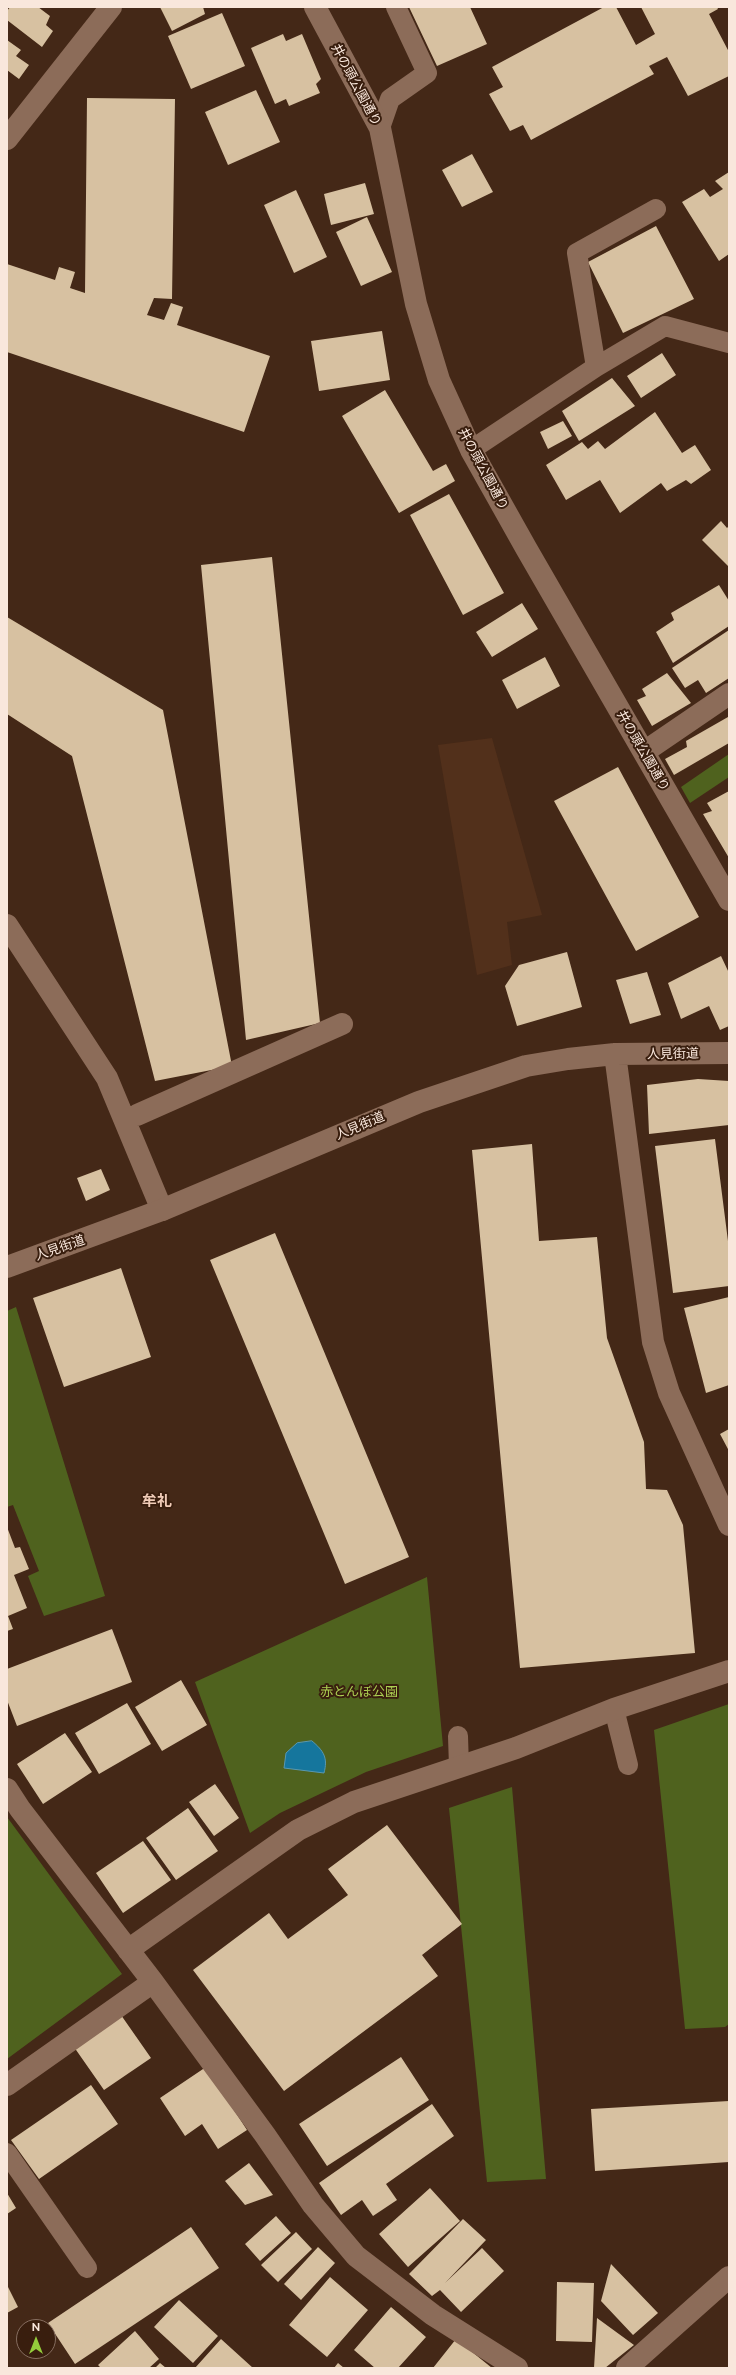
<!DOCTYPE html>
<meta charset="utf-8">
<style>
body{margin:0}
#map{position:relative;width:736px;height:2375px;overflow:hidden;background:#442817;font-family:Raleway,sans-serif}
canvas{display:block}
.frame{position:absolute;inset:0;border:8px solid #f9e7dc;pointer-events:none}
.north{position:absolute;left:16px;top:2319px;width:40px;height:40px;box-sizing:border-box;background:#391e0e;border:1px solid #866e60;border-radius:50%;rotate:0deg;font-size:11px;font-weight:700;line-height:16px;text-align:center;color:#f9e7dc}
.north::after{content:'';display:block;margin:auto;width:14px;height:18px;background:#94cc3b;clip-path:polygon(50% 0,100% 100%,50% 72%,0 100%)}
</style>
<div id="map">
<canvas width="736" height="2375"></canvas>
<div class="frame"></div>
<div class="north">N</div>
</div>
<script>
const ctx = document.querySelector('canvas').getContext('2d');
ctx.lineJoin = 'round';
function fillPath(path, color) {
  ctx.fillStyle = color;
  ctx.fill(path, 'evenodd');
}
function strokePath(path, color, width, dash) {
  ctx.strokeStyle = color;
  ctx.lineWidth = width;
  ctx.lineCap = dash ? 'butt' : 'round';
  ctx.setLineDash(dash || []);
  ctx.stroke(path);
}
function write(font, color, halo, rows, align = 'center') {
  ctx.font = font + ' Raleway,"Noto Sans JP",sans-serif';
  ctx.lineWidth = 4;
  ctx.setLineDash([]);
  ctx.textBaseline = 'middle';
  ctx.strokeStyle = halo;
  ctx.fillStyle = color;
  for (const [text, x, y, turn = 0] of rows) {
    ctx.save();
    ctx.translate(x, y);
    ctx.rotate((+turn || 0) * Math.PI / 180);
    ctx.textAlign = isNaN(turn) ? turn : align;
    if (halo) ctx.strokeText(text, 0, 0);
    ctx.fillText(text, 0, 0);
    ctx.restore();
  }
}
const built = new Path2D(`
 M 492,738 L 542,915 L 507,922 L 512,965 L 477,975 L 438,745 Z`);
const green = new Path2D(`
 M 729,754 L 729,777 L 690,803 L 681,787 Z
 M 16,1307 L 105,1596 L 44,1616 L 28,1576 L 39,1571 L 13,1505 L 7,1507 L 7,1311 Z
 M 427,1577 L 443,1746 L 366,1772 L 280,1813 L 250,1833 L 195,1682 Z
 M 729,1704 L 729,2024 L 725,2027 L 685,2029 L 654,1730 Z
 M 512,1787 L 546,2179 L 487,2182 L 449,1808 Z
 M 7,1817 L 122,1974 L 7,2059 Z`);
const water = new Path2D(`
 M 312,1741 C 324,1751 328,1758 324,1773 L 284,1768 L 286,1753 L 297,1743 Z`);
const building = new Path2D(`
 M 10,7 L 38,7 L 50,16 L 46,25 L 53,31 L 42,47 L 7,20 L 7,11 Z
 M 160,7 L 203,7 L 205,14 L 172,31 Z
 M 409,7 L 470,7 L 487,44 L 437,66 Z
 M 604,7 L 616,7 L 636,45 L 655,34 L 641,7 L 717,7 L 718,9 L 709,14 L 729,52 L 729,76 L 688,96 L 667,57 L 649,66 L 654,74 L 531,140 L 523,125 L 510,131 L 489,94 L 503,87 L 492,67 Z
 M 222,13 L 245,66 L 191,89 L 168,36 Z
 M 283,34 L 286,41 L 302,34 L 321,79 L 316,84 L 320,93 L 289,106 L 286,99 L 275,104 L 251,48 Z
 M 7,40 L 21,50 L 16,56 L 29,65 L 19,79 L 7,70 Z
 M 256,90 L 280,142 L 228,165 L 205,112 Z
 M 87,98 L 175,99 L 172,299 L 154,298 L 147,315 L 164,320 L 171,303 L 183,307 L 177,325 L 270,356 L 244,432 L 7,352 L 7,264 L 55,280 L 59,267 L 75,272 L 70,288 L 85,293 Z
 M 472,154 L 493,192 L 462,207 L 442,170 Z
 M 729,172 L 729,254 L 719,261 L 682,202 L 704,189 L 710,197 L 723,189 L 715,181 Z
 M 365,183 L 374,214 L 331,225 L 324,194 Z
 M 296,190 L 327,257 L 294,273 L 264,205 Z
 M 367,217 L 392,272 L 361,286 L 336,232 Z
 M 656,226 L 694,299 L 623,333 L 588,262 Z
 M 382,331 L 390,380 L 319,391 L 311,341 Z
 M 662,353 L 676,375 L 641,398 L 627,376 Z
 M 612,378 L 635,406 L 579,441 L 562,411 Z
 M 385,390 L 433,471 L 446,464 L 455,481 L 399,513 L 342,416 Z
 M 655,412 L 682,453 L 695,445 L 711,470 L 691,484 L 686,480 L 667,491 L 661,483 L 620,513 L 600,480 L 566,500 L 546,465 L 582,442 L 588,449 L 598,441 L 605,449 Z
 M 563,421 L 572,436 L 548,449 L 540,432 Z
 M 449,494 L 504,593 L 463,615 L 410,515 Z
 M 721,521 L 727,528 L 729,526 L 729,567 L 702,540 Z
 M 272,557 L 320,1023 L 246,1040 L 201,565 Z
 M 719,585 L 729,601 L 729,626 L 673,663 L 656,632 L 674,620 L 671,613 Z
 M 522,603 L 538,629 L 492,657 L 476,632 Z
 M 7,617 L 163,710 L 232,1066 L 155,1081 L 72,756 L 7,714 Z
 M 729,630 L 729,678 L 706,693 L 698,680 L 685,688 L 672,668 Z
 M 545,657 L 560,686 L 517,709 L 502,680 Z
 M 667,673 L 691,703 L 652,726 L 637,700 L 646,696 L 642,689 Z
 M 728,717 L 729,743 L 674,775 L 665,759 L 687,747 L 686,741 Z
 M 618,767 L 699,917 L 636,951 L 554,801 Z
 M 729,791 L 729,858 L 703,814 L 712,811 L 707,803 Z
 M 567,952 L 582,1007 L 517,1026 L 505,986 L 519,965 Z
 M 721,956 L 729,973 L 729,1026 L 720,1030 L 709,1006 L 681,1019 L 668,983 Z
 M 647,972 L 661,1015 L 630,1024 L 616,980 Z
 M 698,1079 L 729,1081 L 729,1125 L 649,1134 L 647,1085 Z
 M 715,1139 L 729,1249 L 729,1286 L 673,1293 L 655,1146 Z
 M 532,1144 L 539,1241 L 597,1237 L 607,1338 L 644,1442 L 646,1489 L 667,1490 L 683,1525 L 695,1653 L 520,1668 L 472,1150 Z
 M 101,1169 L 110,1190 L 86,1201 L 77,1178 Z
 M 275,1233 L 409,1557 L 345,1584 L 210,1260 Z
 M 121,1268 L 151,1357 L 64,1387 L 33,1298 Z
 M 729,1297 L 729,1385 L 706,1393 L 684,1308 Z
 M 729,1429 L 729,1451 L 720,1434 Z
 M 7,1527 L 15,1548 L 20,1547 L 29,1569 L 14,1575 L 27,1608 L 8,1616 L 13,1629 L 7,1631 Z
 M 112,1629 L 132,1682 L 17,1726 L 7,1700 L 7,1669 Z
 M 181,1680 L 207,1725 L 162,1751 L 135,1707 Z
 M 127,1703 L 151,1744 L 99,1774 L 75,1733 Z
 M 65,1733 L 92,1772 L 43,1804 L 17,1764 Z
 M 215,1784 L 239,1818 L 214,1836 L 189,1802 Z
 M 188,1808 L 218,1851 L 176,1880 L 146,1838 Z
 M 387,1825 L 462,1924 L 422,1955 L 438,1976 L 284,2091 L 193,1970 L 269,1913 L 288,1939 L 348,1895 L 328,1869 Z
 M 143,1841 L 171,1880 L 123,1913 L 96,1873 Z
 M 121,2015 L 151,2058 L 104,2090 L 74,2047 Z
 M 401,2057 L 429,2100 L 327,2166 L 299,2124 Z
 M 206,2067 L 247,2130 L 218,2149 L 202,2124 L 185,2136 L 160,2098 Z
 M 91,2085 L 118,2124 L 39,2179 L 11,2140 Z
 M 729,2101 L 729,2162 L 595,2171 L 591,2109 Z
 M 432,2104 L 454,2136 L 386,2184 L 397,2200 L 373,2216 L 362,2200 L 341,2215 L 319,2183 Z
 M 249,2163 L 273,2195 L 245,2205 L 225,2181 Z
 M 430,2188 L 460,2221 L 408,2267 L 379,2234 Z
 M 7,2193 L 16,2208 L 7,2214 Z
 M 276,2216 L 291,2233 L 260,2261 L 245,2244 Z
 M 463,2219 L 486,2240 L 445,2283 L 482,2248 L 504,2271 L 461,2312 L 440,2290 L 432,2296 L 409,2274 Z
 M 191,2227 L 219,2268 L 75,2364 L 48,2323 Z
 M 296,2232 L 312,2249 L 278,2282 L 261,2265 Z
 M 318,2247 L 335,2263 L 301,2300 L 284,2284 Z
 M 611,2264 L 658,2313 L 633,2335 L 601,2301 Z
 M 330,2277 L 368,2310 L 327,2357 L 289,2325 Z
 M 557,2282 L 594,2283 L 592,2342 L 556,2341 Z
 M 7,2285 L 18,2307 L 7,2313 Z
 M 179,2300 L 218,2336 L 193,2363 L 154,2327 Z
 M 391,2307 L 426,2337 L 398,2368 L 375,2368 L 354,2350 Z
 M 597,2318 L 634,2345 L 605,2368 L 594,2368 Z
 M 135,2331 L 159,2359 L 149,2368 L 101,2368 L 98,2365 Z
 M 221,2339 L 253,2368 L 195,2368 Z
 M 456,2339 L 492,2368 L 433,2368 Z
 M 160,2363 L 166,2368 L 155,2368 Z
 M 338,2363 L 344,2368 L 334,2368 Z`);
const lane = new Path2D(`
 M 380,128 L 390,99 L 427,73 L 396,7
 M 596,367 L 577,253 L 656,209
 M 471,450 L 596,367 L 665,326 L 729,343
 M 614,1709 L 628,1765
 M 458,1736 L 459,1767
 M 7,2153 L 87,2268`);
const street = new Path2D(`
 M 315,7 L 380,128 L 416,304 L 439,380 L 471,450 L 526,548 L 729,900
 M 7,139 L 111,7
 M 644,752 L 729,694
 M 7,925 L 107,1078 L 162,1210
 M 137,1115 L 342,1024
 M 7,1789 L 20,1809 L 153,1982 L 265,2135 L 313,2205 L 356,2256 L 433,2315 L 517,2368
 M 128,1950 L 298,1830 L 354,1802 L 516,1748 L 614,1709 L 729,1671
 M 7,2085 L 153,1982
 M 627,2368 L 729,2277`);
const secondary = new Path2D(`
 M 615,1054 L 653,1342 L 669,1393 L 729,1525
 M 7,1267 L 162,1210 L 419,1102 L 526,1066 L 568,1059 L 615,1054 L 729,1053`);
const streetNames = [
 ["井の頭公園通り",356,85,62],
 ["井の頭公園通り",483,469,62],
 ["井の頭公園通り",643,751,60],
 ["人見街道",673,1054,-1],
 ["人見街道",360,1126,-23],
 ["人見街道",60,1248,-19]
];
const parkNames = [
 ["赤とんぼ公園",359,1692]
];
const quarterNames = [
 ["牟礼",157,1501]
];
fillPath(built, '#52301b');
fillPath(green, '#4f621e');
fillPath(water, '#15769d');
strokePath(water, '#5998b0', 1);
fillPath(building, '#d7c1a1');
strokePath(lane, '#8c6c59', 20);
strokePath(street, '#8c6c59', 22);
strokePath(secondary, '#8c6c59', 22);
write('13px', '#f9e7dc', '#391e0e', streetNames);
write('13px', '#acd052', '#391e0e', parkNames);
write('bold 15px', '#f0cbb7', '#391e0e', quarterNames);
</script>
